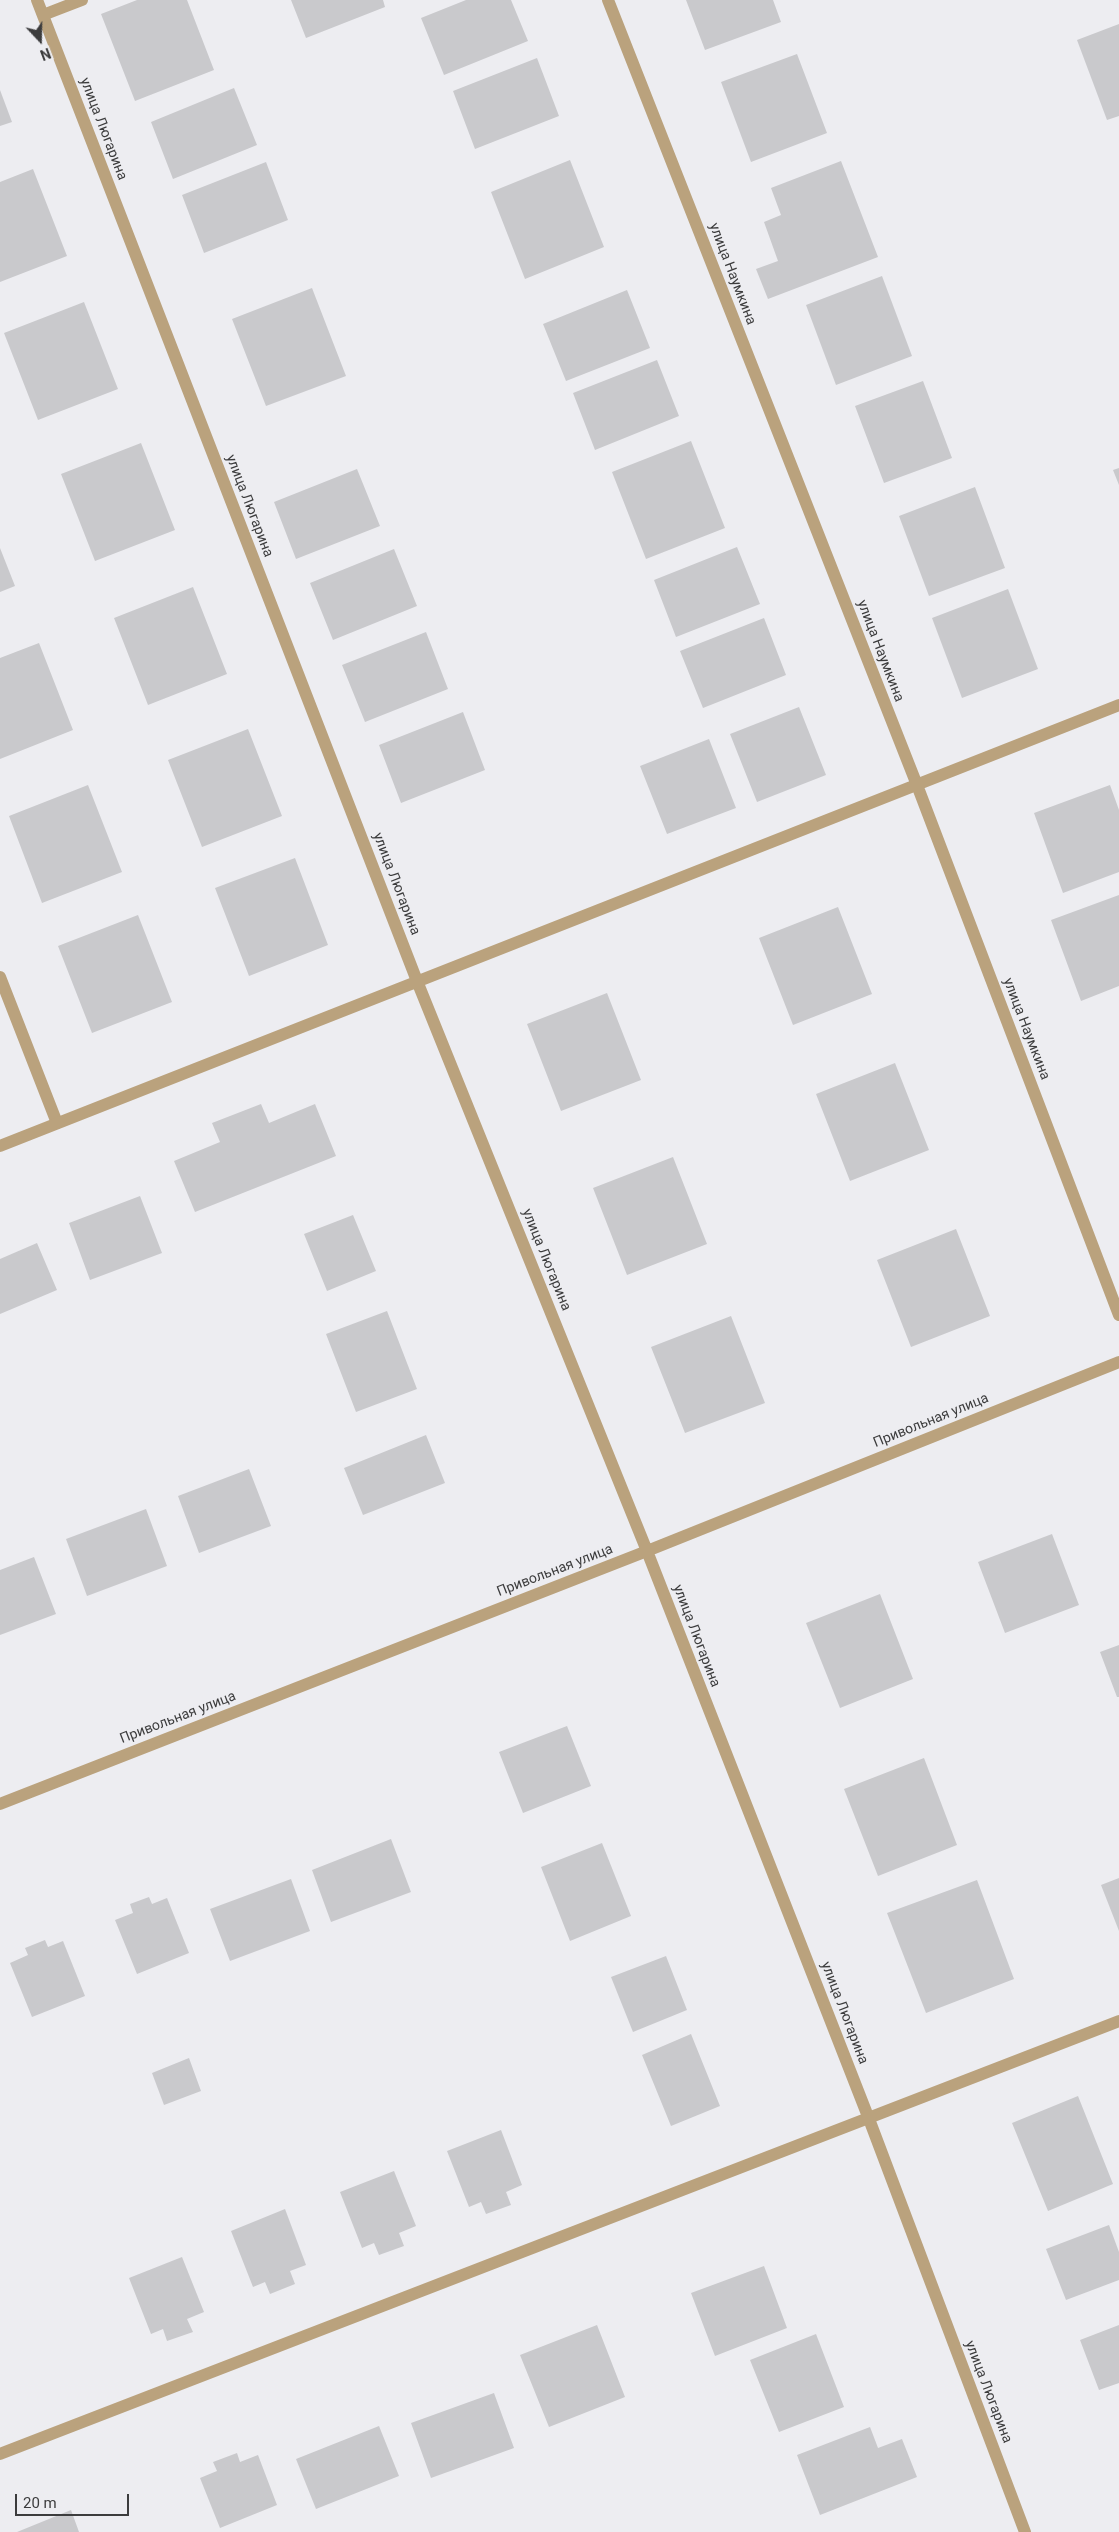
<!DOCTYPE html>
<meta charset="utf-8">
<style>
body{margin:0}
#map{position:relative;width:1119px;height:2532px;overflow:hidden;background:#ededf1;font-family:Roboto,sans-serif}
canvas{display:block}
.north{position:absolute;left:15px;top:15px;width:50px;height:50px;-webkit-text-stroke:4px #ededf1;paint-order:stroke;rotate:159deg;font-size:14px;font-weight:700;line-height:20px;text-align:center;color:#3c3c3d}
.north::after{content:'';display:block;margin:auto;width:18px;height:22px;background:#3c3c3d;clip-path:polygon(50% 0,100% 100%,50% 72%,0 100%)}
.scale{position:absolute;left:15px;top:2494px;width:114px;height:22px;box-sizing:border-box;border:2px solid #3c3c3d;border-top:0;padding-left:6px;font-size:15px;line-height:18px;white-space:nowrap;color:#3c3c3d;-webkit-text-stroke:4px #ededf1;paint-order:stroke}
</style>
<div id="map">
<canvas width="1119" height="2532"></canvas>
<div class="north">N</div>
<div class="scale">20 m</div>
</div>
<script>
const ctx = document.querySelector('canvas').getContext('2d');
ctx.lineJoin = 'round';
function fillPath(path, color) {
  ctx.fillStyle = color;
  ctx.fill(path, 'evenodd');
}
function strokePath(path, color, width, dash) {
  ctx.strokeStyle = color;
  ctx.lineWidth = width;
  ctx.lineCap = dash ? 'butt' : 'round';
  ctx.setLineDash(dash || []);
  ctx.stroke(path);
}
function write(font, color, halo, rows, align = 'center') {
  ctx.font = font + ' Roboto,sans-serif';
  ctx.lineWidth = 4;
  ctx.setLineDash([]);
  ctx.textBaseline = 'middle';
  ctx.strokeStyle = halo;
  ctx.fillStyle = color;
  for (const [text, x, y, turn = 0] of rows) {
    ctx.save();
    ctx.translate(x, y);
    ctx.rotate((+turn || 0) * Math.PI / 180);
    ctx.textAlign = isNaN(turn) ? turn : align;
    if (halo) ctx.strokeText(text, 0, 0);
    ctx.fillText(text, 0, 0);
    ctx.restore();
  }
}
const building = new Path2D(`
 M 137,0 L 187,0 L 214,70 L 135,101 L 101,14 Z
 M 291,0 L 383,0 L 385,7 L 306,38 Z
 M 466,0 L 511,0 L 528,41 L 444,75 L 421,18 Z
 M 686,0 L 773,0 L 781,22 L 705,50 Z
 M 1119,24 L 1119,116 L 1107,120 L 1077,40 Z
 M 797,54 L 827,133 L 751,162 L 721,82 Z
 M 537,58 L 559,116 L 475,149 L 453,91 Z
 M 234,88 L 257,145 L 173,179 L 151,122 Z
 M 0,90 L 12,122 L 0,126 Z
 M 570,160 L 604,247 L 525,279 L 491,192 Z
 M 841,161 L 878,257 L 768,299 L 756,269 L 778,261 L 764,222 L 781,215 L 771,188 Z
 M 266,162 L 288,220 L 204,253 L 182,195 Z
 M 33,169 L 67,256 L 0,282 L 0,182 Z
 M 882,276 L 912,356 L 836,385 L 806,305 Z
 M 312,288 L 346,376 L 266,406 L 232,319 Z
 M 627,290 L 650,348 L 566,381 L 543,324 Z
 M 84,302 L 118,389 L 38,420 L 4,333 Z
 M 657,360 L 679,416 L 595,450 L 573,393 Z
 M 923,381 L 952,458 L 884,483 L 855,406 Z
 M 691,441 L 725,528 L 646,559 L 612,472 Z
 M 141,443 L 175,530 L 95,561 L 61,474 Z
 M 1119,468 L 1119,485 L 1113,470 Z
 M 357,469 L 380,526 L 296,559 L 274,502 Z
 M 975,487 L 1005,568 L 929,596 L 899,516 Z
 M 737,547 L 760,604 L 676,637 L 654,580 Z
 M 0,548 L 15,586 L 0,592 Z
 M 394,549 L 417,606 L 333,640 L 310,583 Z
 M 193,587 L 227,674 L 148,705 L 114,618 Z
 M 1008,589 L 1038,669 L 962,698 L 932,618 Z
 M 764,618 L 786,675 L 703,708 L 680,651 Z
 M 426,632 L 448,689 L 365,722 L 342,665 Z
 M 39,643 L 73,730 L 0,759 L 0,658 Z
 M 799,707 L 826,775 L 757,802 L 730,734 Z
 M 463,712 L 485,770 L 401,803 L 379,745 Z
 M 248,729 L 282,816 L 202,847 L 168,760 Z
 M 709,739 L 736,808 L 667,834 L 640,766 Z
 M 88,785 L 122,872 L 42,903 L 9,816 Z
 M 1110,785 L 1119,810 L 1119,872 L 1063,893 L 1034,813 Z
 M 295,858 L 328,945 L 249,976 L 215,888 Z
 M 1119,895 L 1119,986 L 1081,1001 L 1051,920 Z
 M 838,907 L 872,994 L 793,1025 L 759,938 Z
 M 138,915 L 172,1002 L 92,1033 L 58,946 Z
 M 607,993 L 641,1080 L 561,1111 L 527,1024 Z
 M 895,1063 L 929,1150 L 850,1181 L 816,1094 Z
 M 261,1104 L 269,1123 L 315,1104 L 336,1156 L 195,1212 L 174,1161 L 220,1142 L 212,1123 Z
 M 673,1157 L 707,1244 L 627,1275 L 593,1188 Z
 M 140,1196 L 162,1253 L 90,1280 L 69,1223 Z
 M 353,1215 L 376,1271 L 327,1291 L 304,1234 Z
 M 956,1229 L 990,1316 L 911,1347 L 877,1260 Z
 M 37,1243 L 57,1290 L 0,1314 L 0,1259 Z
 M 387,1311 L 417,1389 L 356,1412 L 326,1334 Z
 M 731,1316 L 765,1403 L 685,1433 L 651,1347 Z
 M 426,1435 L 445,1483 L 363,1515 L 344,1468 Z
 M 249,1469 L 271,1526 L 199,1553 L 178,1496 Z
 M 146,1509 L 167,1566 L 87,1596 L 66,1539 Z
 M 1052,1534 L 1079,1605 L 1005,1633 L 978,1562 Z
 M 34,1557 L 56,1614 L 0,1635 L 0,1570 Z
 M 880,1594 L 913,1679 L 840,1708 L 806,1623 Z
 M 1119,1645 L 1119,1697 L 1117,1697 L 1100,1652 Z
 M 567,1726 L 591,1786 L 523,1813 L 499,1752 Z
 M 924,1758 L 957,1845 L 878,1876 L 844,1789 Z
 M 391,1839 L 411,1892 L 331,1922 L 312,1870 Z
 M 602,1843 L 631,1916 L 570,1941 L 541,1867 Z
 M 1119,1878 L 1119,1931 L 1101,1885 Z
 M 291,1879 L 310,1931 L 230,1961 L 210,1909 Z
 M 977,1880 L 1014,1979 L 926,2013 L 887,1913 Z
 M 149,1897 L 152,1904 L 167,1898 L 189,1953 L 137,1974 L 115,1920 L 133,1913 L 130,1904 Z
 M 45,1940 L 48,1947 L 63,1941 L 85,1996 L 32,2017 L 10,1963 L 28,1955 L 25,1948 Z
 M 666,1956 L 687,2010 L 633,2032 L 611,1977 Z
 M 691,2034 L 720,2106 L 671,2126 L 642,2055 Z
 M 189,2058 L 201,2091 L 164,2105 L 152,2073 Z
 M 1078,2096 L 1113,2184 L 1048,2211 L 1012,2123 Z
 M 501,2130 L 522,2185 L 506,2192 L 511,2205 L 486,2214 L 481,2202 L 469,2207 L 447,2151 Z
 M 394,2171 L 416,2226 L 399,2233 L 404,2246 L 379,2255 L 374,2243 L 362,2248 L 340,2192 Z
 M 285,2209 L 306,2265 L 290,2271 L 295,2284 L 270,2294 L 265,2282 L 253,2287 L 231,2231 Z
 M 1109,2225 L 1119,2252 L 1119,2280 L 1066,2300 L 1046,2249 Z
 M 182,2257 L 204,2312 L 187,2319 L 193,2332 L 167,2341 L 163,2329 L 151,2334 L 129,2278 Z
 M 764,2266 L 787,2328 L 715,2356 L 691,2293 Z
 M 597,2325 L 625,2397 L 549,2427 L 520,2355 Z
 M 1119,2325 L 1119,2383 L 1099,2390 L 1080,2340 Z
 M 816,2334 L 844,2407 L 779,2432 L 750,2360 Z
 M 494,2393 L 514,2448 L 431,2478 L 411,2423 Z
 M 379,2426 L 399,2476 L 316,2509 L 296,2459 Z
 M 870,2427 L 878,2448 L 902,2439 L 917,2477 L 820,2515 L 797,2455 Z
 M 237,2453 L 240,2462 L 258,2455 L 277,2505 L 220,2528 L 200,2478 L 217,2471 L 213,2462 Z
 M 71,2510 L 79,2532 L 17,2532 Z`);
const lane = new Path2D(`
 M 0,977 L 57,1123`);
const street = new Path2D(`
 M 37,0 L 417,981 L 647,1551 L 869,2119 L 1025,2532
 M 608,0 L 917,785 L 1119,1315
 M 43,15 L 82,0
 M 0,1146 L 1119,705
 M 0,1804 L 647,1551 L 1119,1362
 M 0,2454 L 1119,2021`);
const streetNames = [
 ["улица Люгарина",103,129,69],
 ["улица Наумкина",732,274,69],
 ["улица Люгарина",249,506,69],
 ["улица Наумкина",880,651,69],
 ["улица Люгарина",396,884,69],
 ["улица Наумкина",1026,1029,69],
 ["улица Люгарина",546,1260,68],
 ["Привольная улица",931,1421,-22],
 ["Привольная улица",555,1571,-21],
 ["улица Люгарина",696,1636,69],
 ["Привольная улица",178,1718,-21],
 ["улица Люгарина",844,2013,69],
 ["улица Люгарина",988,2392,69]
];
fillPath(building, '#c9c9cc');
strokePath(lane, '#baa27d', 12);
strokePath(street, '#baa27d', 12);
write('14px', '#3c3c3d', '#ededf1', streetNames);
</script>
